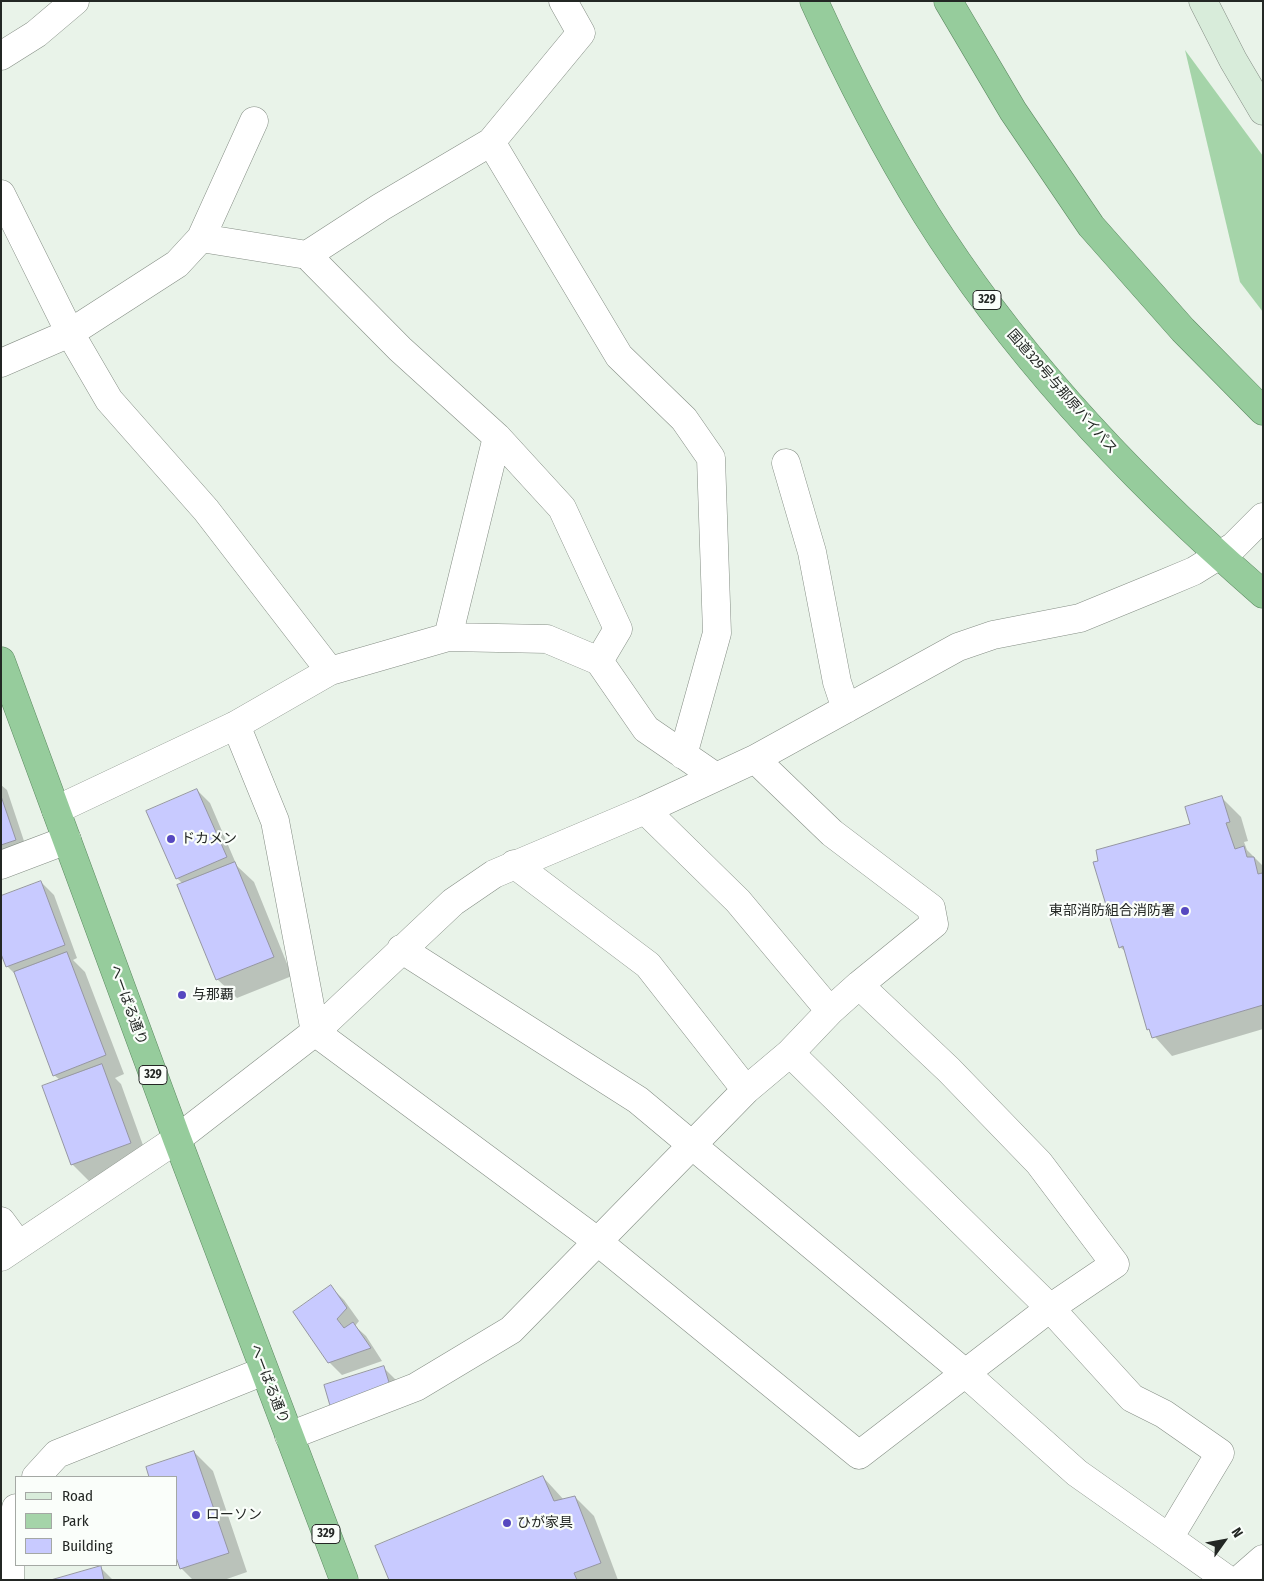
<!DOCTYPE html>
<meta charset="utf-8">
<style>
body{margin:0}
#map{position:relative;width:1264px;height:1581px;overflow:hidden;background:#e9f3e9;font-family:"Fira Sans Condensed",sans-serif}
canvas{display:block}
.frame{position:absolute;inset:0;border:2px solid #232724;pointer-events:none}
.legend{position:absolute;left:15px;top:1476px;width:162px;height:90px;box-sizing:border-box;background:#fafefa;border:1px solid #a4a8a4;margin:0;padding:6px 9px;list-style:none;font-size:15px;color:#232724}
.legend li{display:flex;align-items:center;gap:10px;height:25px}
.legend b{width:25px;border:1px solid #a4a8a4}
.north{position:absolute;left:1199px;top:1516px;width:50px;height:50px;-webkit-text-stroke:4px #fafefa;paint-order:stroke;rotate:58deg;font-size:14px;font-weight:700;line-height:20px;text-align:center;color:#232724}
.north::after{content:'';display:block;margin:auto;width:18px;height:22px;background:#232724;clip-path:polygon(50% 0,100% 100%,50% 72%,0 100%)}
</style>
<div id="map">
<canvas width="1264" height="1581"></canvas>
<div class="frame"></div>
<ul class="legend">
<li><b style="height:6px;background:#d8ecda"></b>Road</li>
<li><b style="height:14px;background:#a5d4a9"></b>Park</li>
<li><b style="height:14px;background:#c8caff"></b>Building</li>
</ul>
<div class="north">N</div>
</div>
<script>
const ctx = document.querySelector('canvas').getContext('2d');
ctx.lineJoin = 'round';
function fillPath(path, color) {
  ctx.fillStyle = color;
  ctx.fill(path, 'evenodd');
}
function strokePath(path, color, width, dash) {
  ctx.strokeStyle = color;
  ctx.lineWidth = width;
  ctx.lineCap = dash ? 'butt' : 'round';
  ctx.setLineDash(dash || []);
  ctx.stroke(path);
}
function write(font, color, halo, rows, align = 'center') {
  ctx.font = font + ' "Fira Sans Condensed","Noto Sans JP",sans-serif';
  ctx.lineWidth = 4.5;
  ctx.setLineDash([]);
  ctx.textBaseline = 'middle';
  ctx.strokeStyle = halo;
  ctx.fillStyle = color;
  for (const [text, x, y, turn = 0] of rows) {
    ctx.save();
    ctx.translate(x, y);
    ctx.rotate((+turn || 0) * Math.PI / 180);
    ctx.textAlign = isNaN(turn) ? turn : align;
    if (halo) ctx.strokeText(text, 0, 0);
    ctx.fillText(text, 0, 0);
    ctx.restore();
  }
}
const green = new Path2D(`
 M 1185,50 L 1263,156 L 1263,312 L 1240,282 Z`);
const shadow = new Path2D(`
 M 1,785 L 7,790 L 28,853 L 1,862 Z
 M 197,790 L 210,803 L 237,866 L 254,882 L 292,976 L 237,998 L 217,979 L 183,884 L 177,878 Z
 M 1222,798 L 1241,817 L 1248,841 L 1244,842 L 1247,850 L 1263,866 L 1263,1029 L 1172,1056 L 1148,1029 L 1126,952 L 1120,947 L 1192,824 Z
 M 41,882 L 54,895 L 77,958 L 73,960 L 85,972 L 124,1074 L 115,1078 L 121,1084 L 149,1162 L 91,1183 L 72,1164 L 60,1080 L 54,1075 L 16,975 L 7,966 Z
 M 331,1287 L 344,1300 L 359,1321 L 355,1326 L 366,1336 L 382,1361 L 342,1375 L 329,1362 Z
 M 383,1367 L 396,1380 L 345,1421 Z
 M 194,1452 L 213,1471 L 247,1572 L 224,1580 L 193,1580 L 181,1568 L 176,1477 L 151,1477 L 147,1468 Z
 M 543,1477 L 564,1500 L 575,1497 L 594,1516 L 618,1580 L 391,1580 Z
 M 101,1568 L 113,1580 L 56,1580 Z`);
const building = new Path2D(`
 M 197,789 L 227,857 L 176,879 L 146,811 Z
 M 1,796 L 16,840 L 1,845 Z
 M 1222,796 L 1230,822 L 1226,823 L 1235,849 L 1244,846 L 1247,857 L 1254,857 L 1258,874 L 1262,873 L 1263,876 L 1263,1005 L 1152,1038 L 1149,1029 L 1147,1030 L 1123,946 L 1119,948 L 1093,862 L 1098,861 L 1096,850 L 1190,824 L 1185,807 Z
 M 235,862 L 274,957 L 216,980 L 177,885 Z
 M 41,881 L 65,945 L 6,967 L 1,954 L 1,896 Z
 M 67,952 L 106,1055 L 53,1076 L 14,972 Z
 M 102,1064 L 131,1143 L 71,1165 L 42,1086 Z
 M 331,1285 L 347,1308 L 337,1319 L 344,1328 L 353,1322 L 371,1348 L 328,1363 L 293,1312 Z
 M 384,1366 L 391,1389 L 331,1409 L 324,1385 Z
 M 194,1451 L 229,1553 L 180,1569 L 176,1557 L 176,1477 L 149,1477 L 146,1467 Z
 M 543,1476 L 554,1501 L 575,1496 L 601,1563 L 574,1573 L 577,1580 L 389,1580 L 375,1546 Z
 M 101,1566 L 104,1580 L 51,1580 Z`);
const minor = new Path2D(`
 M 1,56 L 36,34 L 75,1
 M 491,142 L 619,356 L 684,419 L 711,458 L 717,633 L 683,755
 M 1,194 L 70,333 L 109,400 L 206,510 L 330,671
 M 201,238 L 254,121
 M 307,255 L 381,207 L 491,142 L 581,33 L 563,1
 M 1,363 L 70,333 L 177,264 L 201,238 L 307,255 L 400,349 L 497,437 L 448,637
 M 497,437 L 562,508 L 618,629 L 599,661
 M 786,463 L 812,552 L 837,682 L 846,709
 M 236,725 L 275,821 L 315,1032 L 597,1241 L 859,1455 L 1050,1308 L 1115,1264 L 1039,1163 L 949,1070 L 859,985 L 830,1011
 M 755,759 L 832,833 L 931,908 L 934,924 L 859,985
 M 56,810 L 236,725 L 330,671 L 448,637 L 547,639 L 599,661 L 646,729 L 716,777
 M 514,864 L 648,965 L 746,1090
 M 1,865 L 67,840
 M 401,949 L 638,1100 L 965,1373 L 1077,1473 L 1169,1538 L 1220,1453 L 1164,1414 L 1132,1398 L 1050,1308 L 790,1053
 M 1,1221 L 18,1244
 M 1,1257 L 177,1139 L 315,1032 L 453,902 L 494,874 L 645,810 L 755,759 L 958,647 L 993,635 L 1080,618 L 1163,584 L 1194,571 L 1234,546 L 1263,517
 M 289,1436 L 416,1387 L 511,1330 L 746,1090 L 790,1053 L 830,1011 L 738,901 L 645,810
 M 36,1477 L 57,1454 L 264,1371
 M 1169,1538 L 1228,1580
 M 10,1580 L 10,1548 L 16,1508
 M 1239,1580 L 1263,1559`);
const secondary = new Path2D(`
 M 1203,1 L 1233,60 L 1263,111`);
const trunk = new Path2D(`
 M 814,1 C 847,74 884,146 926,214 C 1016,358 1135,483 1263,594
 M 948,1 L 1013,111 L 1091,226 L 1183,330 L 1263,411
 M 1,661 L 177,1139 L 344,1580`);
const markers = [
 [171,839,5,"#5648c0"],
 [1185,911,5,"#5648c0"],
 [182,995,5,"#5648c0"],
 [196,1515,5,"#5648c0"],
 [507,1523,5,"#5648c0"]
];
const shields = [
 [987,300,28],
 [153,1075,28],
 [326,1534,28]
];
const shieldNames = [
 ["329",987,300],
 ["329",153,1075],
 ["329",326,1534]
];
const streetNames = [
 ["国道329号与那原バイパス",1062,392,49],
 ["へーばる通り",128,1005,70],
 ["へーばる通り",269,1384,69]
];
const poiNames = [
 ["ドカメン",181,839],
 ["東部消防組合消防署",1175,911,"right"],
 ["与那覇",192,995],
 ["ローソン",206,1515],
 ["ひが家具",517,1523]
];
fillPath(green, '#a5d4a9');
fillPath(shadow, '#0003');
fillPath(building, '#c8caff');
strokePath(building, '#9596a2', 1);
strokePath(minor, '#858e85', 29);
strokePath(secondary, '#858e85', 29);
strokePath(trunk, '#5d8a62', 29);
strokePath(minor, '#fff', 28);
strokePath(secondary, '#d8ecda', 28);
strokePath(trunk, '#96cc9c', 28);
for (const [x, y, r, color] of markers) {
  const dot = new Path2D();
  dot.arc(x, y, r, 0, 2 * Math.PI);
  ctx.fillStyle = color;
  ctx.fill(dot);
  strokePath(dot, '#fafefa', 2);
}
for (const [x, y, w] of shields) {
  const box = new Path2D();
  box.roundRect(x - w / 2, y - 9.5, w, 19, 4);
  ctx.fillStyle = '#fafefa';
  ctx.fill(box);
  strokePath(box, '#232724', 1);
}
write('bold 12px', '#232724', null, shieldNames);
write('14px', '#232724', '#fafefa', streetNames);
write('14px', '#232724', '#fafefa', poiNames, 'left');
</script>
